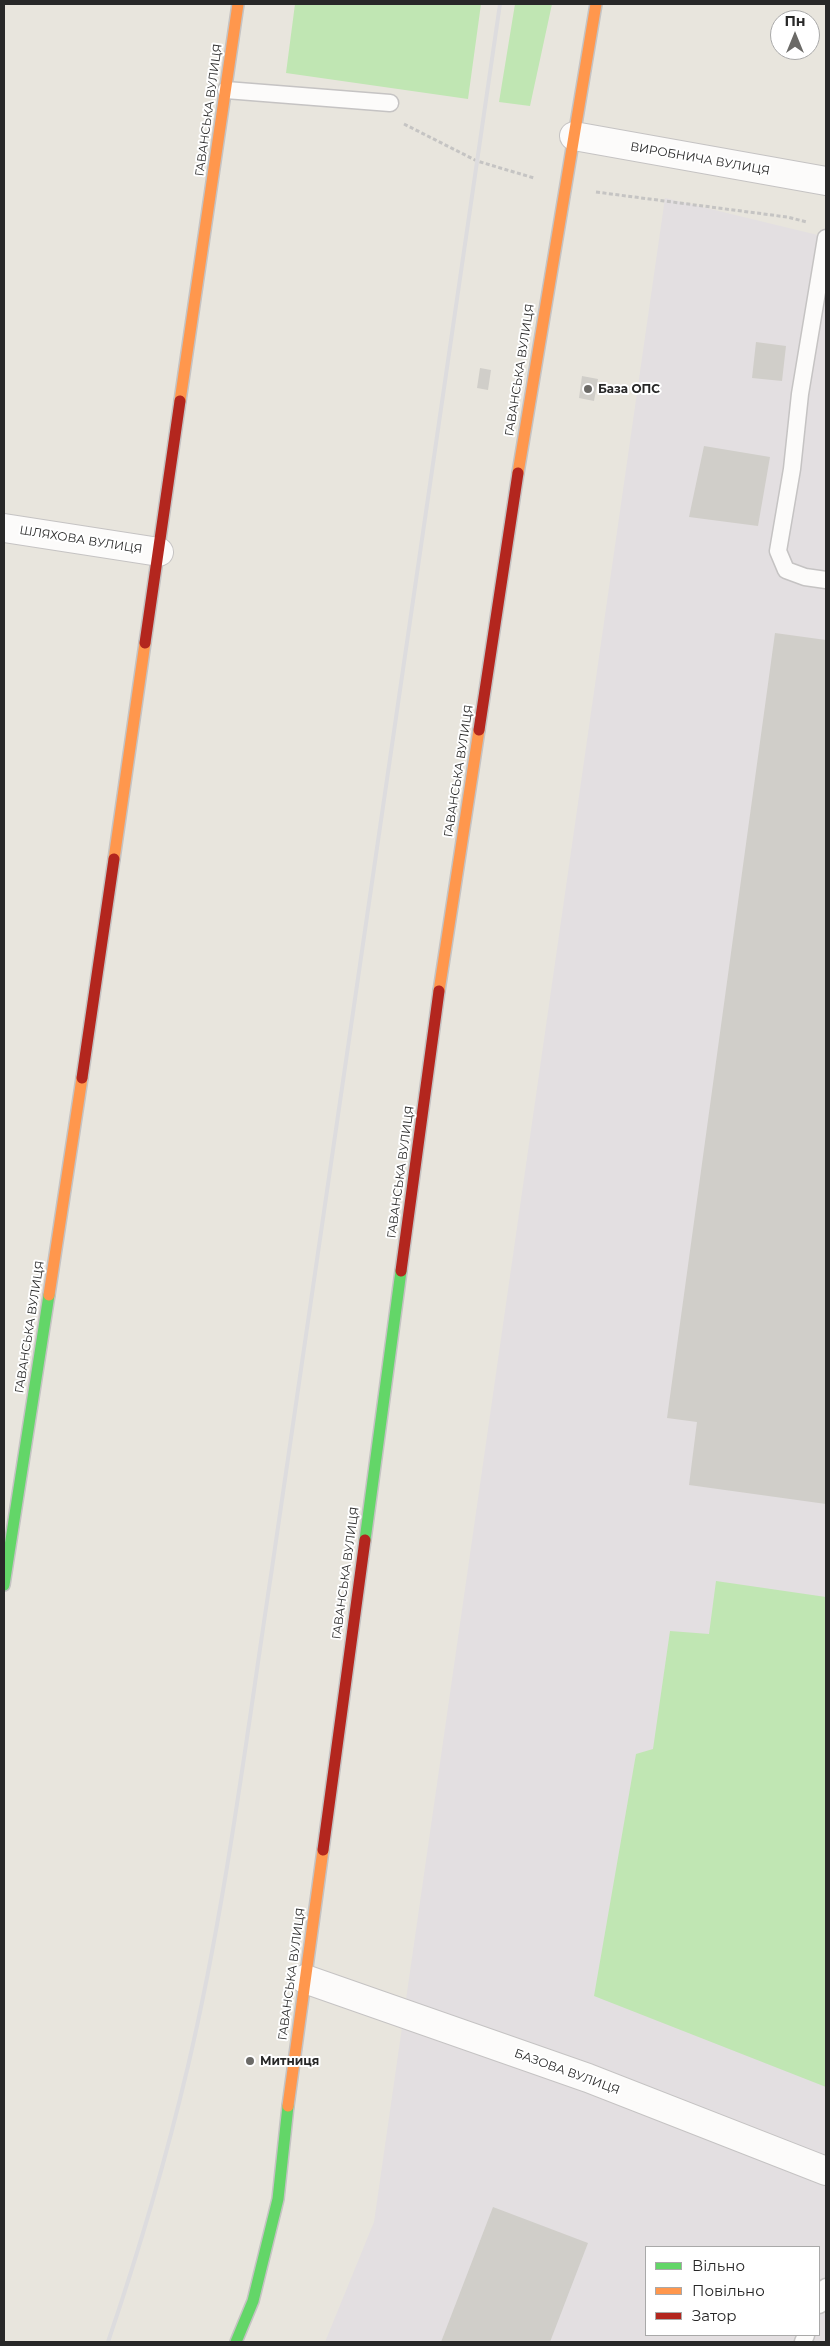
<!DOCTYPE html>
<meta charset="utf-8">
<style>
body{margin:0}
#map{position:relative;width:830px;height:2346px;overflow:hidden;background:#e8e5dd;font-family:Montserrat,sans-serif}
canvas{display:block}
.frame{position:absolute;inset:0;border:5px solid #282828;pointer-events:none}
.legend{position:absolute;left:645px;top:2246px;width:175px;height:90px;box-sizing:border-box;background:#fff;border:1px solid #a9a9a9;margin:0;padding:6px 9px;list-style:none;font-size:15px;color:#282828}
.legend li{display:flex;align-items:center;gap:10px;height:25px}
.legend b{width:25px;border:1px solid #a9a9a9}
.north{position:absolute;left:770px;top:10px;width:50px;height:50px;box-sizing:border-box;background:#fff;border:1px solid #a9a9a9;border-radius:50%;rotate:0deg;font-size:14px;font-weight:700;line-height:20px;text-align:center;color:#282828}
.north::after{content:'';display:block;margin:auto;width:18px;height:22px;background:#6b6a67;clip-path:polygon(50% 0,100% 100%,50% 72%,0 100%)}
</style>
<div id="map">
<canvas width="830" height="2346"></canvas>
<div class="frame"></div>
<ul class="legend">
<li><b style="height:6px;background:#63d668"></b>Вільно</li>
<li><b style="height:6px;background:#ff974d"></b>Повільно</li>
<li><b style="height:6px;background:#b3261e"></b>Затор</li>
</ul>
<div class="north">Пн</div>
</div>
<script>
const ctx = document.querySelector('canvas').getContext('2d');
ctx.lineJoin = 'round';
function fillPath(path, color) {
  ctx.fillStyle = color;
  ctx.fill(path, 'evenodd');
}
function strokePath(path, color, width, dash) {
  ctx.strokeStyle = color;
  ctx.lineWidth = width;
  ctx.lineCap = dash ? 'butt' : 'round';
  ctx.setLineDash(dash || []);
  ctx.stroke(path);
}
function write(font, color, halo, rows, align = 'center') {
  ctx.font = font + ' Montserrat,sans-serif';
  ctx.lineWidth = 4;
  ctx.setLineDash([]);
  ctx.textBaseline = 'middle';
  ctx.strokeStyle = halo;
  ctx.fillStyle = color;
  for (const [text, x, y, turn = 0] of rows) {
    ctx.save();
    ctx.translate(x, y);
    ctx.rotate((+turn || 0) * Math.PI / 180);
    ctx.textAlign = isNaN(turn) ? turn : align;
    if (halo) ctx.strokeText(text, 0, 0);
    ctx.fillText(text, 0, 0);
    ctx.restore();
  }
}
const industrial = new Path2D(`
 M 665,198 L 826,237 L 826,2342 L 325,2342 L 374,2222 ZM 646,2247 L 819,2247 L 819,2335 L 646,2335 Z`);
const green = new Path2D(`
 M 295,4 L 481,4 L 468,99 L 286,73 Z
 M 515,4 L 552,4 L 530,106 L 499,102 Z
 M 716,1581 L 826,1597 L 826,2087 L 594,1996 L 636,1754 L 653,1749 L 670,1631 L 709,1634 Z`);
const building = new Path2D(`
 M 756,342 L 786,346 L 782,381 L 752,378 Z
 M 480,368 L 491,370 L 488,390 L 477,388 Z
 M 582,376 L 598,379 L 594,401 L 579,398 Z
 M 704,446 L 770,457 L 758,526 L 689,517 Z
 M 775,633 L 826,640 L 826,1504 L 689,1485 L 697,1422 L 667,1418 Z
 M 493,2207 L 588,2243 L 550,2342 L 441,2342 Z`);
const path = new Path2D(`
 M 404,124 L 477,161 L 534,178
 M 596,192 L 787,217 L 807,222`);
const lane = new Path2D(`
 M 226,90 L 390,103
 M 826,238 L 800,394 L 792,469 L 778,551 L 786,570 L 805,577 L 826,580
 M 819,2305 L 826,2287
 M 803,2342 L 806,2335`);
const street = new Path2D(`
 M 574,136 L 826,181
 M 4,528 L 159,552
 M 305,1979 L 588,2078 L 826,2171`);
const fast = new Path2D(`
 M 365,1540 L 401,1271
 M 4,1585 L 49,1295
 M 236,2342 L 253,2301 L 278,2199 L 288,2106`);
const slow = new Path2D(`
 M 180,401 L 238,4
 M 518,473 L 596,4
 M 114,859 L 145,643
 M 439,991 L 479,730
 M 49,1295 L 82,1078
 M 288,2106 L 323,1850`);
const jam = new Path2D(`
 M 145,643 L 180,401
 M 479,730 L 518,473
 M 82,1078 L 114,859
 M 401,1271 L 439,991
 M 323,1850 L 365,1540`);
const rail = new Path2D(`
 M 108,2342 C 139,2251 166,2159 188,2066 C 226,1904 246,1739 271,1575 L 500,4`);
const markers = [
 [588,389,5,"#6b6a67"],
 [250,2061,5,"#6b6a67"]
];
const streetNames = [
 ["ГАВАНСЬКА ВУЛИЦЯ",209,110,-82],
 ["ВИРОБНИЧА ВУЛИЦЯ",700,159,10],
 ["ГАВАНСЬКА ВУЛИЦЯ",520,370,-81],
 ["ШЛЯХОВА ВУЛИЦЯ",81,540,9],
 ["ГАВАНСЬКА ВУЛИЦЯ",459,771,-81],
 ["ГАВАНСЬКА ВУЛИЦЯ",401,1172,-82],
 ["ГАВАНСЬКА ВУЛИЦЯ",30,1327,-81],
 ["ГАВАНСЬКА ВУЛИЦЯ",346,1573,-82],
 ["ГАВАНСЬКА ВУЛИЦЯ",292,1974,-82],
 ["БАЗОВА ВУЛИЦЯ",567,2072,20]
];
const poiNames = [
 ["База ОПС",598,389],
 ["Митниця",260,2061]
];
fillPath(industrial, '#e3dfe1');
fillPath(green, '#c0e6b3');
fillPath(building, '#d0cec9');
strokePath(lane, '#c5c3c3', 19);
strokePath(street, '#c5c3c3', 30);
strokePath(fast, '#c5c3c3', 14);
strokePath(slow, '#c5c3c3', 14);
strokePath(jam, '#c5c3c3', 14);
strokePath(path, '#c5c4c3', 3, [4, 2.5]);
strokePath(lane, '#fcfbfa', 16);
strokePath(street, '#fcfbfa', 28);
strokePath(fast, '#63d668', 11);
strokePath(slow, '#ff974d', 11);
strokePath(jam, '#b3261e', 11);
strokePath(rail, '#dddcde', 4);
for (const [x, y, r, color] of markers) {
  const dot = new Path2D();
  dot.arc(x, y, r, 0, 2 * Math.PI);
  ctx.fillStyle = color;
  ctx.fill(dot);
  strokePath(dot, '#fff', 2);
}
write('12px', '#282828', '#fff', streetNames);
write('bold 12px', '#282828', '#fff', poiNames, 'left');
</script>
